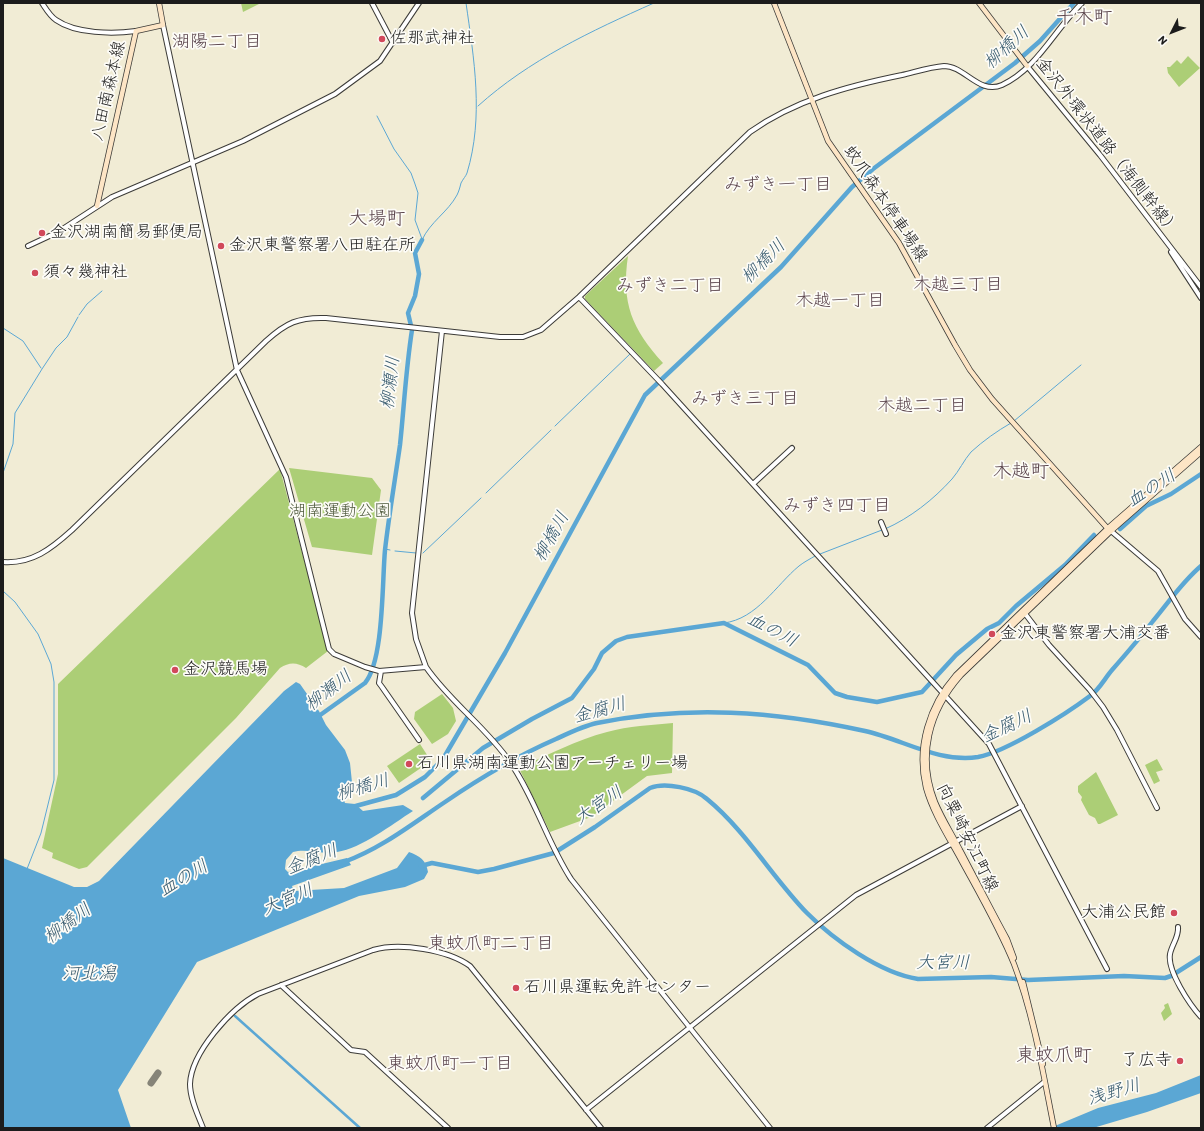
<!DOCTYPE html>
<meta charset="utf-8">
<style>
body{margin:0}
#map{position:relative;width:1204px;height:1131px;overflow:hidden;background:#f1ecd5;font-family:Itim,sans-serif}
canvas{display:block}
.frame{position:absolute;inset:0;border:4px solid #1c1c1c;pointer-events:none}
.north{position:absolute;left:1152px;top:12px;width:40px;height:40px;-webkit-text-stroke:3px #fdfcf7;paint-order:stroke;rotate:228deg;font-size:11px;font-weight:700;line-height:16px;text-align:center;color:#1c1c1c}
.north::after{content:'';display:block;margin:auto;width:14px;height:18px;background:#1c1c1c;clip-path:polygon(50% 0,100% 100%,50% 72%,0 100%)}
</style>
<div id="map">
<canvas width="1204" height="1131"></canvas>
<div class="frame"></div>
<div class="north">N</div>
</div>
<script>
const ctx = document.querySelector('canvas').getContext('2d');
ctx.lineJoin = 'round';
function fillPath(path, color) {
  ctx.fillStyle = color;
  ctx.fill(path, 'evenodd');
}
function strokePath(path, color, width, dash) {
  ctx.strokeStyle = color;
  ctx.lineWidth = width;
  ctx.lineCap = dash ? 'butt' : 'round';
  ctx.setLineDash(dash || []);
  ctx.stroke(path);
}
function write(font, color, halo, rows, align = 'center') {
  ctx.font = font + ' Itim,"Klee One",sans-serif';
  ctx.lineWidth = 3.5;
  ctx.setLineDash([]);
  ctx.textBaseline = 'middle';
  ctx.strokeStyle = halo;
  ctx.fillStyle = color;
  for (const [text, x, y, turn = 0] of rows) {
    ctx.save();
    ctx.translate(x, y);
    ctx.rotate((+turn || 0) * Math.PI / 180);
    ctx.textAlign = isNaN(turn) ? turn : align;
    if (halo) ctx.strokeText(text, 0, 0);
    ctx.fillText(text, 0, 0);
    ctx.restore();
  }
}
const green = new Path2D(`
 M 241,3 L 261,3 L 243,12 Z
 M 1188,56 L 1200,68 L 1179,87 L 1168,73 L 1167,67 L 1170,67 L 1177,60 L 1181,64 Z
 M 628,256 C 621,303 632,329 663,363 L 654,371 L 585,299 L 585,296 Z
 M 289,468 L 372,478 L 381,490 L 372,555 L 312,547 Z
 M 280,469 L 328,651 L 306,668 C 297,662 289,662 280,668 L 236,718 L 87,867 L 79,869 L 52,858 L 53,853 L 42,848 L 58,774 L 58,684 Z
 M 442,694 L 453,708 L 456,721 L 448,734 L 432,744 L 414,719 L 415,712 Z
 M 673,723 L 672,773 L 647,776 L 591,817 L 550,832 L 519,768 C 548,755 576,740 607,732 C 629,726 651,725 673,723 Z
 M 420,744 L 431,761 L 399,783 L 387,766 Z
 M 1157,759 L 1163,770 L 1156,772 L 1160,781 L 1154,784 L 1145,765 Z
 M 1096,772 L 1118,815 L 1100,824 L 1098,824 L 1095,818 L 1089,815 L 1081,800 L 1082,797 L 1078,792 L 1078,786 Z
 M 1168,1003 L 1172,1014 L 1164,1021 L 1161,1013 L 1165,1008 L 1164,1005 Z`);
const water = new Path2D(`
 M 296,682 L 300,684 L 319,711 L 326,725 L 345,750 L 350,763 L 353,792 L 343,798 L 345,803 L 355,804 L 363,811 L 403,805 L 413,811 C 391,825 362,848 337,852 C 322,855 307,848 293,852 L 286,860 L 285,869 L 288,872 L 347,858 L 351,865 L 292,886 L 294,891 L 344,888 L 397,868 L 409,852 C 420,856 426,860 428,872 L 424,879 L 405,887 L 359,896 L 197,962 L 118,1090 L 131,1128 L 3,1128 L 3,858 L 74,887 L 87,887 L 99,881 L 284,691 Z
 M 1201,1075 L 1201,1093 L 1147,1112 L 1093,1128 L 1050,1128 L 1098,1108 L 1156,1093 Z`);
const stream = new Path2D(`
 M 478,106 C 529,60 591,31 654,3
 M 377,116 L 394,149 L 411,173 L 415,184 L 418,193 L 415,220 L 422,239
 M 422,240 C 430,222 448,212 457,195 C 459,191 460,187 461,183 C 463,179 466,176 467,173 C 484,117 474,59 466,3
 M 79,315 L 87,304 L 102,291
 M 3,328 L 23,341 L 41,368
 M 1014,421 L 1081,365
 M 555,426 L 630,354
 M 3,473 L 13,444 L 15,413 L 42,369 L 56,348 L 67,337 L 78,317
 M 486,493 L 551,430
 M 885,529 C 910,518 933,500 952,479 C 959,471 964,460 971,452 C 983,441 997,431 1011,423
 M 385,549 L 390,550
 M 395,551 L 416,553
 M 423,553 L 481,498
 M 820,554 L 882,530
 M 3,591 L 15,602 L 38,634 L 51,664 L 54,682 L 54,780 L 41,833 L 27,869
 M 724,623 C 757,619 776,585 799,566 C 804,562 810,559 815,556`);
const canal = new Path2D(`
 M 235,1016 L 360,1128`);
const river = new Path2D(`
 M 1120,529 L 1146,506 L 1171,494 L 1201,474
 M 316,718 L 365,683 C 384,660 382,582 385,550 C 389,515 395,480 400,445 C 404,407 406,368 412,330 L 408,313 L 415,296 L 419,274 L 415,253 L 422,240
 M 423,798 L 483,748 L 532,719 L 572,698 L 594,669 L 602,653 L 616,641 L 627,637 L 724,623 L 808,665 L 835,693 L 847,697 L 877,702 L 922,692 L 956,655 L 987,629 L 999,623 L 1016,606 L 1065,565 L 1094,535
 M 352,807 L 396,795 L 425,777 L 443,759 L 505,653 L 645,395 L 781,267 L 852,187 L 873,169 L 1015,63 L 1040,41 L 1074,3
 M 344,862 C 382,848 412,824 445,802 C 480,778 517,756 556,739 C 569,733 583,726 597,723 C 688,705 774,711 865,731 C 902,739 938,763 978,757 C 1006,752 1066,714 1090,696 C 1099,690 1105,678 1112,670 C 1126,654 1140,638 1153,621 C 1169,602 1182,582 1201,566
 M 421,866 L 432,863 L 478,872 L 494,869 L 554,853 L 595,827 L 650,788 C 665,782 695,788 707,799 C 746,831 772,877 807,913 C 834,940 880,973 918,979 L 991,977 L 1028,980 L 1124,976 L 1165,978 L 1171,976 L 1201,957`);
const taxiway = new Path2D(`
 M 151,1083 L 158,1073`);
const tertiary = new Path2D(`
 M 42,3 C 46,9 50,16 56,20 C 76,34 113,34 136,31
 M 372,3 L 393,43
 M 163,25 L 237,370 L 286,477 L 329,649 L 334,654 L 365,667 L 379,671 L 426,667 C 450,702 486,727 510,762 C 535,798 547,842 571,879 L 770,1128
 M 1027,66 L 1100,155 L 1201,287
 M 28,246 L 58,232 L 112,197 L 243,141 L 335,94 L 380,61 L 419,3
 M 1171,252 L 1201,298
 M 579,297 L 662,384 L 989,744 L 1107,969
 M 753,484 L 792,448
 M 881,522 L 886,534
 M 1111,531 L 1158,571 L 1185,619 L 1201,637
 M 3,562 C 32,564 51,549 72,530 L 266,341 C 286,323 298,317 326,318 L 500,337 L 523,337 L 541,330 L 579,297 L 750,132 C 795,100 848,86 902,75 C 915,72 930,67 944,66 C 965,66 979,95 1002,85 C 1037,69 1055,29 1082,3
 M 1023,611 L 1049,645 L 1090,690 L 1103,707 L 1117,730 L 1157,808
 M 426,667 L 416,639 L 412,613 L 442,331
 M 381,671 L 379,683 L 382,687 L 419,740
 M 1178,927 C 1179,937 1172,944 1170,954 C 1167,971 1190,1005 1201,1017
 M 281,985 L 351,1050 L 365,1052 L 448,1128
 M 586,1110 L 856,895 L 1022,806
 M 203,1128 C 198,1115 190,1099 190,1084 C 191,1053 231,1008 258,994 L 373,950 C 400,942 448,950 470,966 L 601,1128
 M 987,1128 L 1044,1082`);
const secondary = new Path2D(`
 M 774,3 L 828,141 L 899,243 L 955,345 L 970,370 L 992,399 L 1109,530
 M 979,3 L 1027,66
 M 97,206 L 136,31 L 163,25 L 159,3
 M 1014,958 L 1007,939 C 991,910 976,880 960,850 C 952,834 942,819 935,802 C 917,756 929,711 961,675 L 1111,531 L 1201,452
 M 1023,982 L 1043,1064
 M 1054,1128 C 1043,1073 1034,1016 1014,964 C 999,927 979,893 960,858 C 948,836 933,813 926,788 C 916,747 929,706 956,675 L 1108,528 L 1201,447`);
const markers = [
 [382,39,4,"#d1495b"],
 [42,233,4,"#d1495b"],
 [221,246,4,"#d1495b"],
 [35,273,4,"#d1495b"],
 [992,634,4,"#d1495b"],
 [175,670,4,"#d1495b"],
 [409,764,4,"#d1495b"],
 [1174,913,4,"#d1495b"],
 [516,988,4,"#d1495b"],
 [1180,1061,4,"#d1495b"]
];
const poiNames = [
 ["佐那武神社",390,39],
 ["金沢湖南簡易郵便局",50,233],
 ["金沢東警察署八田駐在所",229,246],
 ["須々幾神社",43,273],
 ["金沢東警察署大浦交番",1000,634],
 ["金沢競馬場",183,670],
 ["石川県湖南運動公園アーチェリー場",417,764],
 ["大浦公民館",1166,913,"right"],
 ["石川県運転免許センター",524,988],
 ["了広寺",1172,1061,"right"]
];
const streetNames = [
 ["八田南森本線",109,91,-77],
 ["金沢外環状道路（海側幹線）",1107,147,52],
 ["蚊爪森本停車場線",885,204,56],
 ["向粟崎安江町線",967,838,64]
];
const parkNames = [
 ["湖南運動公園",340,512]
];
const neighbourhoodNames = [
 ["湖陽二丁目",217,42],
 ["みずき一丁目",778,185],
 ["木越三丁目",958,285],
 ["みずき二丁目",670,286],
 ["木越一丁目",840,301],
 ["みずき三丁目",745,399],
 ["木越二丁目",922,406],
 ["みずき四丁目",837,506],
 ["東蚊爪町二丁目",491,944],
 ["東蚊爪町一丁目",450,1064]
];
const waterNames = [
 ["柳橋川",1007,48,-42],
 ["柳橋川",764,262,-45],
 ["柳瀬川",391,383,-83],
 ["血の川",1152,489,-33],
 ["柳橋川",552,537,-61],
 ["血の川",772,631,27],
 ["柳瀬川",329,691,-38],
 ["金腐川",600,711,-15],
 ["金腐川",1007,727,-25],
 ["柳橋川",363,788,-16],
 ["大宮川",599,806,-34],
 ["金腐川",312,860,-21],
 ["血の川",184,879,-31],
 ["大宮川",288,900,-23],
 ["柳橋川",68,924,-37],
 ["大宮川",943,963],
 ["河北潟",89,974],
 ["浅野川",1114,1093,-16]
];
const quarterNames = [
 ["千木町",1084,18],
 ["大場町",377,219],
 ["木越町",1021,472],
 ["東蚊爪町",1054,1056]
];
fillPath(green, '#acce76');
fillPath(water, '#5ba7d4');
strokePath(stream, '#5ba7d4', 1);
strokePath(canal, '#5ba7d4', 2.5);
strokePath(river, '#5ba7d4', 4.5);
strokePath(taxiway, '#868478', 7);
strokePath(tertiary, '#3c3b38', 6);
strokePath(secondary, '#3c3b38', 6);
strokePath(tertiary, '#fff', 4);
strokePath(secondary, '#fde5c5', 4.5);
for (const [x, y, r, color] of markers) {
  const dot = new Path2D();
  dot.arc(x, y, r, 0, 2 * Math.PI);
  ctx.fillStyle = color;
  ctx.fill(dot);
  strokePath(dot, '#fdfcf7', 1.5);
}
write('17px', '#1c1c1c', '#fdfcf7', poiNames, 'left');
write('17px', '#1c1c1c', '#fdfcf7', streetNames);
write('17px', '#4e5a3c', '#fdfcf7', parkNames);
write('18px', '#5b454d', '#fdfcf7', neighbourhoodNames);
write('italic 18px', '#385b6f', '#fdfcf7', waterNames);
write('19px', '#5b454d', '#fdfcf7', quarterNames);
</script>
